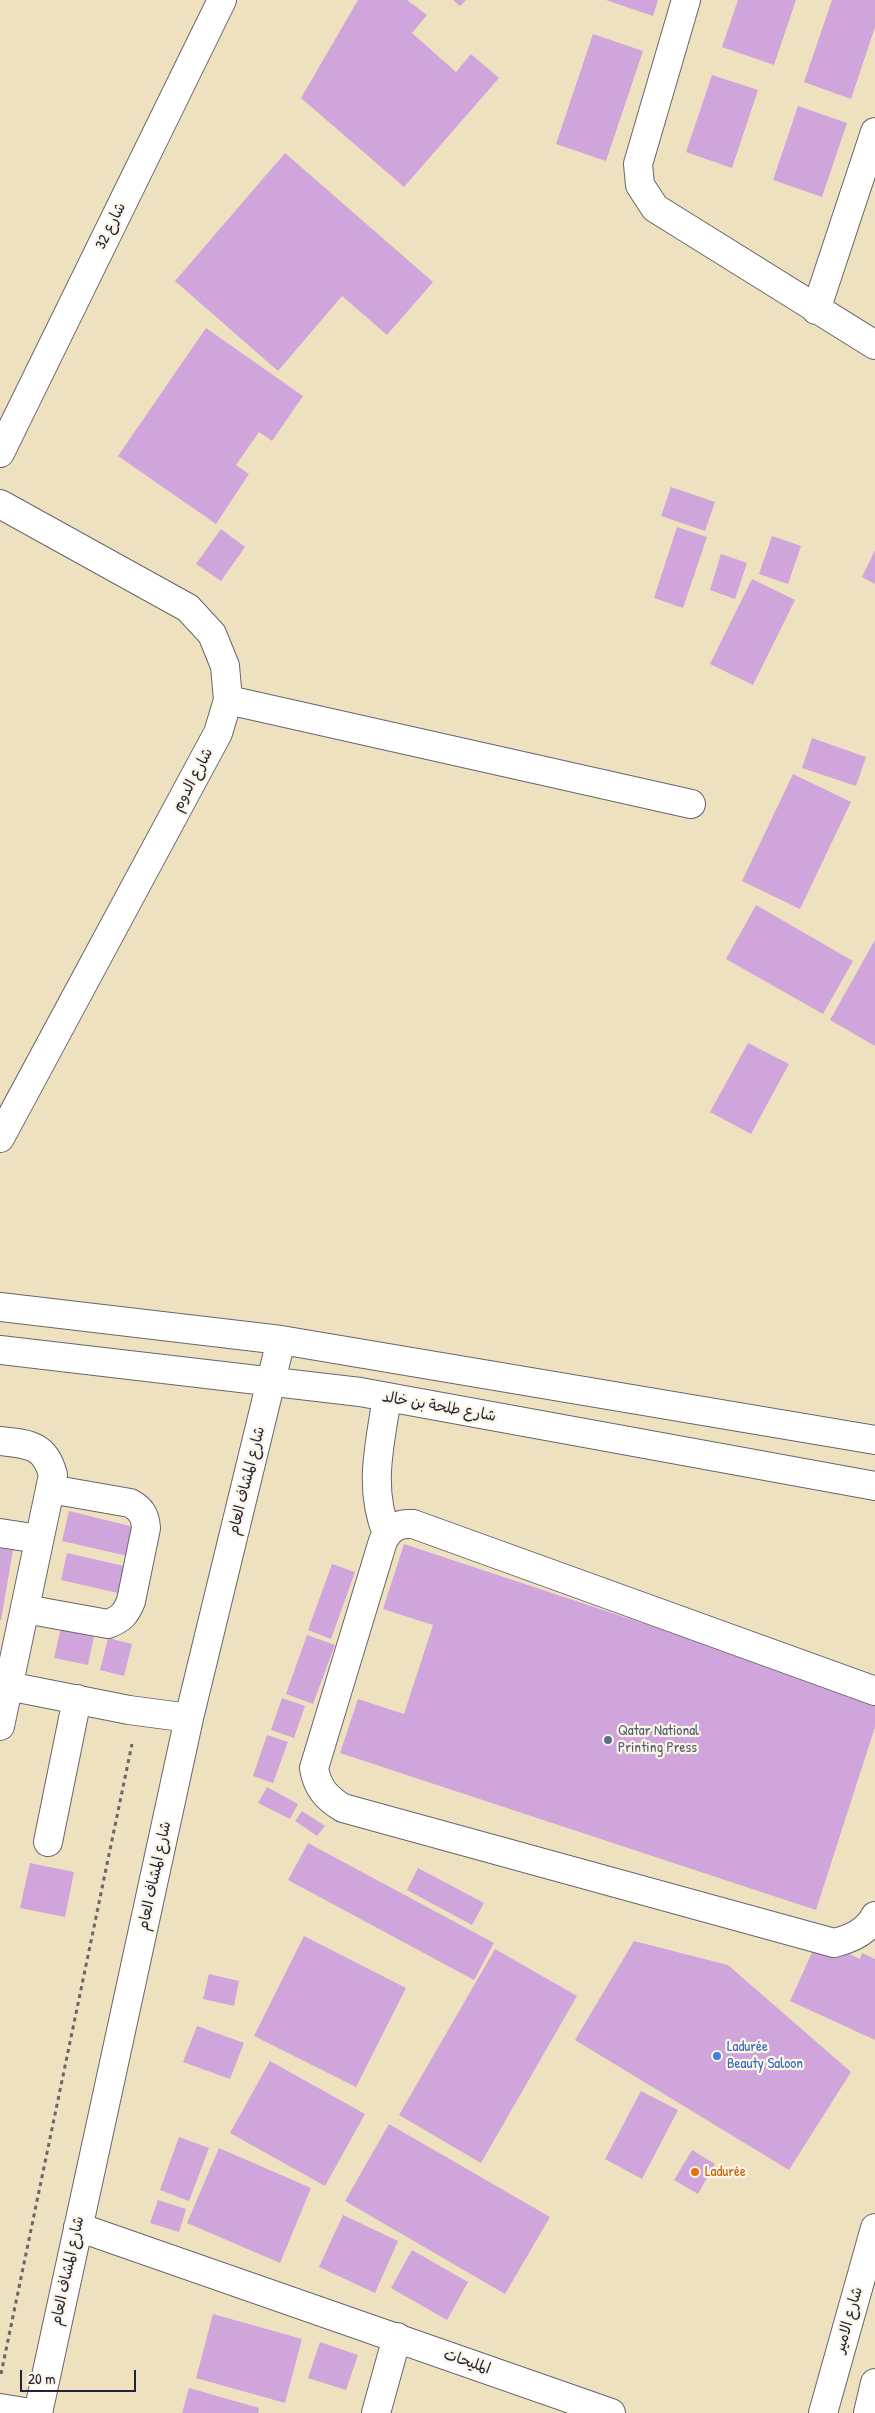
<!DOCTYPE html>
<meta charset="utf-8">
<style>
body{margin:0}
#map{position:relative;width:875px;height:2413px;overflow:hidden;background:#eee1c0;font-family:"Patrick Hand",sans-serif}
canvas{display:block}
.scale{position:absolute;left:20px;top:2370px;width:116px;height:22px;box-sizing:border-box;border:2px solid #22223b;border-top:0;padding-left:6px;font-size:15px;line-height:18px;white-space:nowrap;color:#22223b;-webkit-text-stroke:4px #fcf5e5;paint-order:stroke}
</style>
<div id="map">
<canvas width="875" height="2413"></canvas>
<div class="scale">20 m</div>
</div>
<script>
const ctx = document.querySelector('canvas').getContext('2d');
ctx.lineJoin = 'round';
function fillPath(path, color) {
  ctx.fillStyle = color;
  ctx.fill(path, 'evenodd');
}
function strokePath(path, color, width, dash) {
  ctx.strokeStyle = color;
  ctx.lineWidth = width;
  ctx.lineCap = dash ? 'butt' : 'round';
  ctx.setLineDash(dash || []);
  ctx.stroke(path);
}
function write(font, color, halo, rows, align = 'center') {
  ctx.font = font + ' "Patrick Hand","Playpen Sans Arabic",sans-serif';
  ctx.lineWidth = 4.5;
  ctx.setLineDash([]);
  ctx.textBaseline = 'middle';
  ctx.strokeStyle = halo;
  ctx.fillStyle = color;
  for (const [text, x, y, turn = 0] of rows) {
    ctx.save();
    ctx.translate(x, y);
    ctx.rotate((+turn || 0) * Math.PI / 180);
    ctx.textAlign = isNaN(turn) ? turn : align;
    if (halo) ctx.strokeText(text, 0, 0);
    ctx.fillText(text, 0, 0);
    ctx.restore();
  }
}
const building = new Path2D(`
 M 358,0 L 407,0 L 427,15 L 412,33 L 456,72 L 471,54 L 499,78 L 404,187 L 301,98 Z
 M 453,0 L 466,0 L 460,6 Z
 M 606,0 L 658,0 L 653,16 Z
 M 738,0 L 796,0 L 774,65 L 722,47 Z
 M 832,0 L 875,0 L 875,27 L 851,99 L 804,82 Z
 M 593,34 L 643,51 L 606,161 L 556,144 Z
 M 712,75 L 758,90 L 732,168 L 686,152 Z
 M 798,106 L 847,123 L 822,197 L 773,180 Z
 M 285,153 L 433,282 L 387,335 L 342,296 L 278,371 L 175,281 Z
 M 206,328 L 303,396 L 272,441 L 259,432 L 236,465 L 249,474 L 216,524 L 118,456 Z
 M 671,487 L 715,502 L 705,531 L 661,516 Z
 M 677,527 L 707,537 L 683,608 L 654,598 Z
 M 221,529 L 245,547 L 221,581 L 196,564 Z
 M 772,536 L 801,546 L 788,584 L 759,574 Z
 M 875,550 L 875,584 L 862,577 Z
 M 721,554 L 747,563 L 735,599 L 710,590 Z
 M 752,579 L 795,600 L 753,685 L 710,664 Z
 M 812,738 L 866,757 L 856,786 L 802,768 Z
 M 793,774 L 851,802 L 800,909 L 742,881 Z
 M 756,905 L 853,961 L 823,1014 L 726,959 Z
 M 875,940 L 875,1046 L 830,1020 Z
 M 748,1043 L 789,1064 L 751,1134 L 710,1112 Z
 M 69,1511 L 138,1528 L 132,1557 L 62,1541 Z
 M 404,1544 L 875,1700 L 875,1727 L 816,1910 L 340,1753 L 358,1699 L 404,1714 L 433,1625 L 383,1609 Z
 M 0,1548 L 13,1550 L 1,1620 L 0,1620 Z
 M 67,1553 L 124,1566 L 118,1593 L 61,1580 Z
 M 332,1564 L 355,1572 L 331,1639 L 308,1630 Z
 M 61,1628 L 94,1636 L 88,1665 L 54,1658 Z
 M 307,1635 L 335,1645 L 313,1704 L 286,1694 Z
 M 108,1638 L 132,1644 L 124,1676 L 100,1670 Z
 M 282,1698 L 305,1706 L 294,1738 L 271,1730 Z
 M 267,1735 L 288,1742 L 273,1783 L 253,1776 Z
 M 267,1787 L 298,1804 L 290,1819 L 258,1803 Z
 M 302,1811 L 325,1826 L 317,1836 L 295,1821 Z
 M 308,1843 L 494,1943 L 474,1980 L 288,1880 Z
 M 30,1863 L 74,1872 L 65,1917 L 20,1908 Z
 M 418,1868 L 484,1903 L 472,1925 L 407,1890 Z
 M 304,1936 L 406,1988 L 356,2087 L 254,2036 Z
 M 634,1941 L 728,1965 L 851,2072 L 789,2170 L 575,2040 Z
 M 815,1946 L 838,1949 L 860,1959 L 862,1953 L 875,1959 L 875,2040 L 790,2001 Z
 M 495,1949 L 577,1996 L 481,2163 L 399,2115 Z
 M 209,1974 L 239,1981 L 234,2006 L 203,1999 Z
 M 197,2026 L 244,2043 L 230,2079 L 183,2062 Z
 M 270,2061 L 365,2114 L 325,2186 L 230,2133 Z
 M 641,2091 L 678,2110 L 642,2179 L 605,2159 Z
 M 389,2124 L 550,2217 L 505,2294 L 345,2201 Z
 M 179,2137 L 209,2148 L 189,2201 L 160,2190 Z
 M 219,2148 L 311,2188 L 280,2263 L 187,2223 Z
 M 692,2150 L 715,2164 L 698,2194 L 674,2180 Z
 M 158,2200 L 186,2209 L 179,2232 L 150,2223 Z
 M 343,2215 L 398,2241 L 375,2293 L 319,2267 Z
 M 412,2250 L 468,2282 L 447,2320 L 391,2288 Z
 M 213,2314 L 302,2339 L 285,2403 L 196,2378 Z
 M 320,2342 L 358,2355 L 346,2390 L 308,2378 Z
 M 189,2388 L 259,2408 L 258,2413 L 182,2413 Z`);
const path = new Path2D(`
 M 1,2374 L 132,1744`);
const minor = new Path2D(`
 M 686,0 L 638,164 L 640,185 L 655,208 L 875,345
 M 816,310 L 875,132
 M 0,453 L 222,0
 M 0,504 L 188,608 L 212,634 L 225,666 L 228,700 L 218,733 L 0,1138
 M 228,700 L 691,804
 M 0,1307 L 281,1340 L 875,1440
 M 0,1350 L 360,1392 L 875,1486
 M 387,1397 C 380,1445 368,1487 387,1534
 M 0,1441 C 28,1444 45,1444 53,1475 L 0,1726
 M 0,1533 L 39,1539
 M 25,1609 L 108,1624 C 121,1619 126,1614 131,1601 L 146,1528 C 145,1515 141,1509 130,1503 L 50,1489
 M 8,1686 L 129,1710 L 189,1718
 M 875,1691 L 413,1524 C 398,1523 390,1528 383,1541 L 314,1768 C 317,1787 326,1798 343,1808 L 834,1943 C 851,1939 867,1932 875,1916
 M 48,1842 L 77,1699
 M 78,2227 L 611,2413
 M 0,2408 L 31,2413
 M 38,2413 L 189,1718 L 281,1340
 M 376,2413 L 397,2337`);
const major = new Path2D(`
 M 823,2413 L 875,2228`);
const highway = new Path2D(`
 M 868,2413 L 875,2383`);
const markers = [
 [608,1740,5,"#5c6f8a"],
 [717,2056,5,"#3f7fe0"],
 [695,2172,5,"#e8710a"]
];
const streetNames = [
 ["شارع 32",111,226,-64],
 ["شارع الدوم",193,780,-62],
 ["شارع طلحة بن خالد",439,1407,10],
 ["شارع المشاف العام",247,1481,-76],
 ["شارع المشاف العام",155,1876,-78],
 ["شارع المشاف العام",68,2271,-78],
 ["شارع الامير",849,2320,-74],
 ["المليحات",467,2362,19]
];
const serviceNames = [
 ["Qatar National",618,1731],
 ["Printing Press",618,1748]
];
const shopNames = [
 ["Ladurée",727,2047],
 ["Beauty Saloon",727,2064]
];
const foodNames = [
 ["Ladurée",705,2172]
];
fillPath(building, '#d0a5db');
strokePath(minor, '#69656a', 30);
strokePath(major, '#69656a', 30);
strokePath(highway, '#69656a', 30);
strokePath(path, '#69656a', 3, [4, 4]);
strokePath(minor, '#fff', 28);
strokePath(major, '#fff', 28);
strokePath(highway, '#fff', 28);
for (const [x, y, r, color] of markers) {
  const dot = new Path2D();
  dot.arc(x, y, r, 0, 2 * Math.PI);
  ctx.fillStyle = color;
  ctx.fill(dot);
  strokePath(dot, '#fcf5e5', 2);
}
write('15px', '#22223b', '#fcf5e5', streetNames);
write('15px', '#4e5e75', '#fcf5e5', serviceNames, 'left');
write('15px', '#366cbe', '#fcf5e5', shopNames, 'left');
write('15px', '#c56008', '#fcf5e5', foodNames, 'left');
</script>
